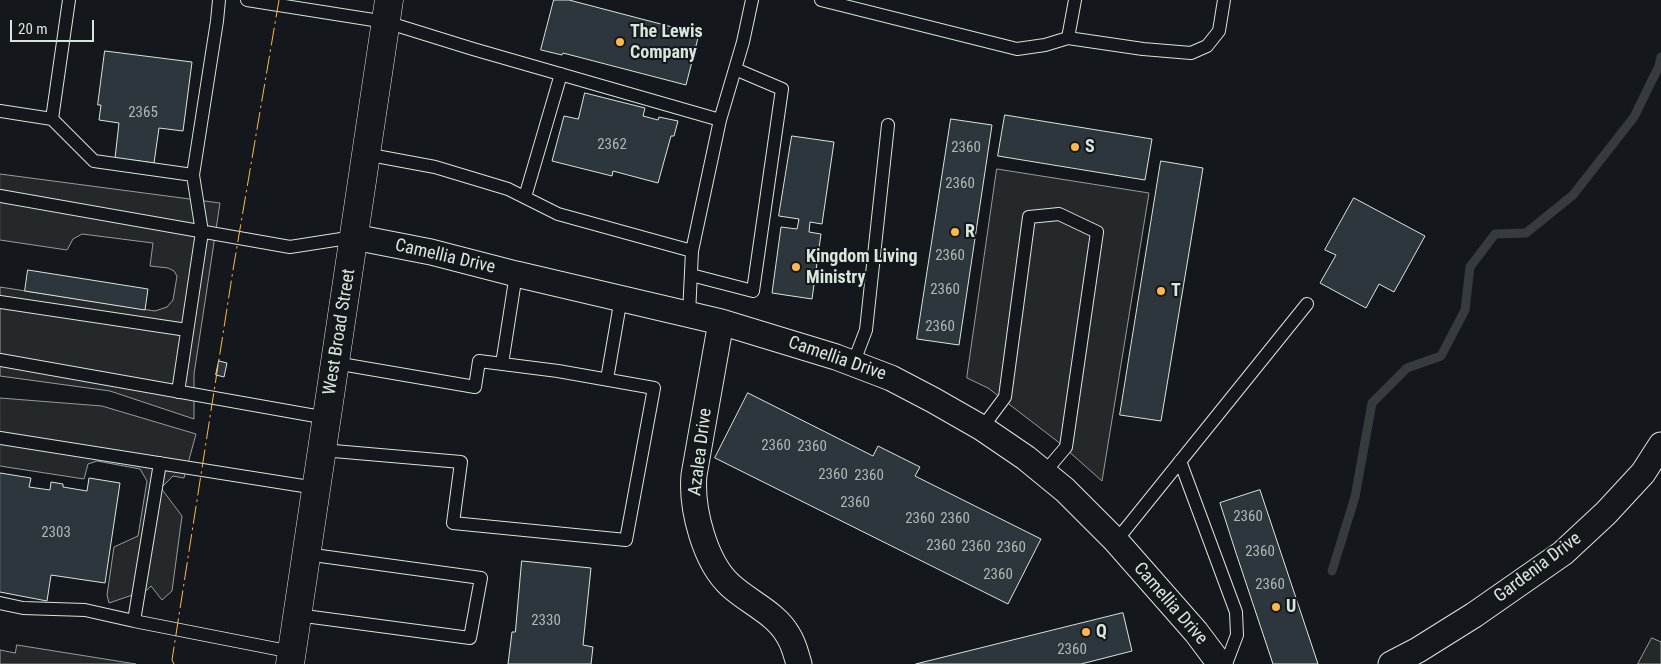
<!DOCTYPE html>
<style>
body{margin:0}
#map{position:relative;width:1661px;height:664px;overflow:hidden;background:#14181c;font-family:"Roboto Condensed",sans-serif}
canvas{display:block}
.scale{position:absolute;left:10px;top:20px;width:84px;height:22px;box-sizing:border-box;border:2px solid #d8e6dc;border-top:0;padding-left:6px;font-size:15px;line-height:18px;white-space:nowrap;color:#d8e6dc;-webkit-text-stroke:4px #14181c;paint-order:stroke}
</style>
<div id="map">
<canvas width="1661" height="664"></canvas>
<div class="scale">20 m</div>
</div>
<script>
const ctx = document.querySelector('canvas').getContext('2d');
ctx.lineJoin = 'round';
function fillPath(path, color) {
  ctx.fillStyle = color;
  ctx.fill(path, 'evenodd');
}
function strokePath(path, color, width, dash) {
  ctx.strokeStyle = color;
  ctx.lineWidth = width;
  ctx.lineCap = dash ? 'butt' : 'round';
  ctx.setLineDash(dash || []);
  ctx.stroke(path);
}
function write(font, color, halo, rows, align = 'center') {
  ctx.font = font + ' "Roboto Condensed",sans-serif';
  ctx.lineWidth = 4;
  ctx.setLineDash([]);
  ctx.textBaseline = 'middle';
  ctx.strokeStyle = halo;
  ctx.fillStyle = color;
  for (const [text, x, y, turn = 0] of rows) {
    ctx.save();
    ctx.translate(x, y);
    ctx.rotate((+turn || 0) * Math.PI / 180);
    ctx.textAlign = isNaN(turn) ? turn : align;
    if (halo) ctx.strokeText(text, 0, 0);
    ctx.fillText(text, 0, 0);
    ctx.restore();
  }
}
const parking = new Path2D(`
 M 997,169 L 1149,193 L 1102,481 L 1057,441 L 988,388 L 967,378 Z
 M 0,174 L 220,203 L 194,374 L 194,419 L 110,391 L 0,376 L 0,287 L 155,311 L 167,307 L 173,300 L 177,276 L 174,271 L 168,268 L 150,266 L 153,243 L 82,234 L 73,239 L 67,250 L 0,240 Z
 M 0,398 L 102,406 L 196,434 L 184,478 L 173,476 L 161,488 L 182,516 L 172,591 L 162,600 L 151,586 L 147,590 L 109,603 L 107,595 L 114,547 L 138,536 L 147,481 L 140,469 L 97,461 L 88,464 L 84,479 L 0,466 Z
 M 1652,638 L 1661,642 L 1661,664 L 1638,664 Z
 M 17,645 L 136,664 L 0,664 L 0,650 L 15,653 Z`);
const stream = new Path2D(`
 M 1332,571 L 1355,497 L 1372,403 L 1407,368 L 1441,356 L 1465,310 L 1470,267 L 1495,234 L 1526,233 L 1573,195 L 1634,117 L 1659,66 L 1661,57`);
const building = new Path2D(`
 M 554,0 L 569,0 L 699,34 L 686,85 L 563,53 L 562,55 L 541,50 Z
 M 105,51 L 192,62 L 183,131 L 159,128 L 154,163 L 115,158 L 119,123 L 99,120 L 101,105 L 98,105 Z
 M 585,93 L 645,108 L 643,116 L 658,120 L 659,117 L 678,121 L 674,136 L 671,136 L 658,183 L 613,171 L 612,176 L 552,161 L 564,116 L 578,119 Z
 M 1005,115 L 1152,139 L 1145,180 L 998,156 Z
 M 951,119 L 992,125 L 959,345 L 917,339 Z
 M 792,136 L 834,142 L 822,224 L 810,222 L 809,232 L 821,234 L 812,299 L 772,293 L 781,227 L 797,229 L 799,219 L 779,216 Z
 M 1161,161 L 1203,168 L 1161,421 L 1120,415 Z
 M 1354,198 L 1425,236 L 1394,292 L 1379,284 L 1366,308 L 1320,283 L 1336,255 L 1325,250 Z
 M 28,270 L 148,289 L 145,310 L 25,291 Z
 M 219,361 L 227,363 L 224,377 L 216,375 Z
 M 748,393 L 873,456 L 878,446 L 920,467 L 915,476 L 1041,539 L 1008,604 L 715,458 Z
 M 0,473 L 31,478 L 29,487 L 50,490 L 51,482 L 63,484 L 63,487 L 87,491 L 89,478 L 120,483 L 105,583 L 51,575 L 47,601 L 0,592 Z
 M 1260,490 L 1318,664 L 1273,664 L 1235,550 L 1220,503 Z
 M 522,561 L 591,568 L 583,645 L 593,647 L 591,664 L 508,664 L 512,632 L 515,632 Z
 M 1123,613 L 1132,651 L 1081,664 L 916,664 Z`);
const service = new Path2D(`
 M 247,0 L 386,22 L 473,49 L 720,120
 M 821,0 L 1017,49 L 1045,45 L 1068,38 L 1143,49 L 1191,53 L 1207,46 L 1219,31 L 1224,0
 M 1068,38 L 1075,0
 M 0,111 L 52,119 L 94,161 L 193,175
 M 52,119 L 69,0
 M 365,154 L 435,167 L 508,189 L 558,214 L 692,251
 M 0,196 L 290,247 L 354,237
 M 525,197 L 561,74
 M 691,275 L 753,291 L 782,89 L 735,69
 M 0,302 L 187,330
 M 689,314 L 692,251 L 720,120 L 743,42 L 752,0
 M 0,360 L 327,418
 M 502,364 L 516,274
 M 853,364 L 866,330 L 888,125
 M 607,379 L 621,298
 M 178,392 L 202,232 L 193,175 L 217,21 L 219,0
 M 982,428 L 1005,397 L 1029,217 L 1059,214 L 1097,232 L 1066,447 L 1044,473
 M 0,438 L 316,488
 M 322,450 L 461,462 L 453,523 L 626,540 L 654,388 L 558,371 L 479,361 L 475,387 L 335,363
 M 1180,461 L 1236,612 L 1237,635 L 1226,664
 M 160,463 L 134,621 L 292,652
 M 1116,541 L 1307,304
 M 0,603 L 23,608 L 85,610 L 134,621
 M 297,615 L 470,638 L 481,578 L 306,554`);
const minor = new Path2D(`
 M 354,237 L 431,252 L 516,274 L 721,322 L 836,357 L 891,378 L 933,400 L 982,428 L 1026,458 L 1065,490 L 1116,541 L 1196,632 L 1220,664
 M 721,322 L 694,475 C 691,509 705,562 730,585 C 748,602 776,613 788,635 C 794,644 796,654 799,664
 M 1391,664 L 1418,650 L 1474,615 L 1563,553 L 1606,513 L 1643,473 L 1661,445`);
const primary = new Path2D(`
 M 290,664 L 389,0`);
const power = new Path2D(`
 M 174,664 L 172,660 L 233,270 L 279,0`);
const markers = [
 [620,42,5,"#ffb74d"],
 [1075,147,5,"#ffb74d"],
 [955,232,5,"#ffb74d"],
 [796,267,5,"#ffb74d"],
 [1161,291,5,"#ffb74d"],
 [1276,607,5,"#ffb74d"],
 [1086,632,5,"#ffb74d"]
];
const numberNames = [
 ["2365",143,113],
 ["2362",612,145],
 ["2360",966,148],
 ["2360",960,184],
 ["2360",950,256],
 ["2360",945,290],
 ["2360",940,327],
 ["2360",776,446],
 ["2360",812,447],
 ["2360",833,475],
 ["2360",869,476],
 ["2360",855,503],
 ["2360",1248,517],
 ["2360",920,519],
 ["2360",955,519],
 ["2303",56,533],
 ["2360",941,546],
 ["2360",976,547],
 ["2360",1011,548],
 ["2360",1260,552],
 ["2360",998,575],
 ["2360",1270,585],
 ["2330",546,621],
 ["2360",1072,650]
];
const poiNames = [
 ["The Lewis",630,32],
 ["Company",630,53],
 ["S",1085,147],
 ["R",965,232],
 ["Kingdom Living",806,257],
 ["Ministry",806,278],
 ["T",1171,291],
 ["U",1286,607],
 ["Q",1096,632]
];
const streetNames = [
 ["Camellia Drive",445,257,13],
 ["West Broad Street",340,332,-81],
 ["Camellia Drive",837,359,19],
 ["Azalea Drive",701,452,-83],
 ["Gardenia Drive",1538,568,-37],
 ["Camellia Drive",1170,604,49]
];
fillPath(parking, '#24282b');
strokePath(parking, '#939e99', 1);
strokePath(stream, '#363b3e', 9);
fillPath(building, '#2c363c');
strokePath(building, '#d8e6dc', 1);
strokePath(service, '#d8e6dc', 14);
strokePath(minor, '#d8e6dc', 27);
strokePath(primary, '#d8e6dc', 29);
strokePath(service, '#14181c', 12);
strokePath(minor, '#14181c', 25);
strokePath(primary, '#14181c', 28);
strokePath(power, '#ffb74d', 1, [18, 4, 2.5, 4]);
for (const [x, y, r, color] of markers) {
  const dot = new Path2D();
  dot.arc(x, y, r, 0, 2 * Math.PI);
  ctx.fillStyle = color;
  ctx.fill(dot);
  strokePath(dot, '#14181c', 2);
}
write('15px', '#adbab4', null, numberNames);
write('bold 18px', '#d8e6dc', '#14181c', poiNames, 'left');
write('18px', '#d8e6dc', '#14181c', streetNames);
</script>
